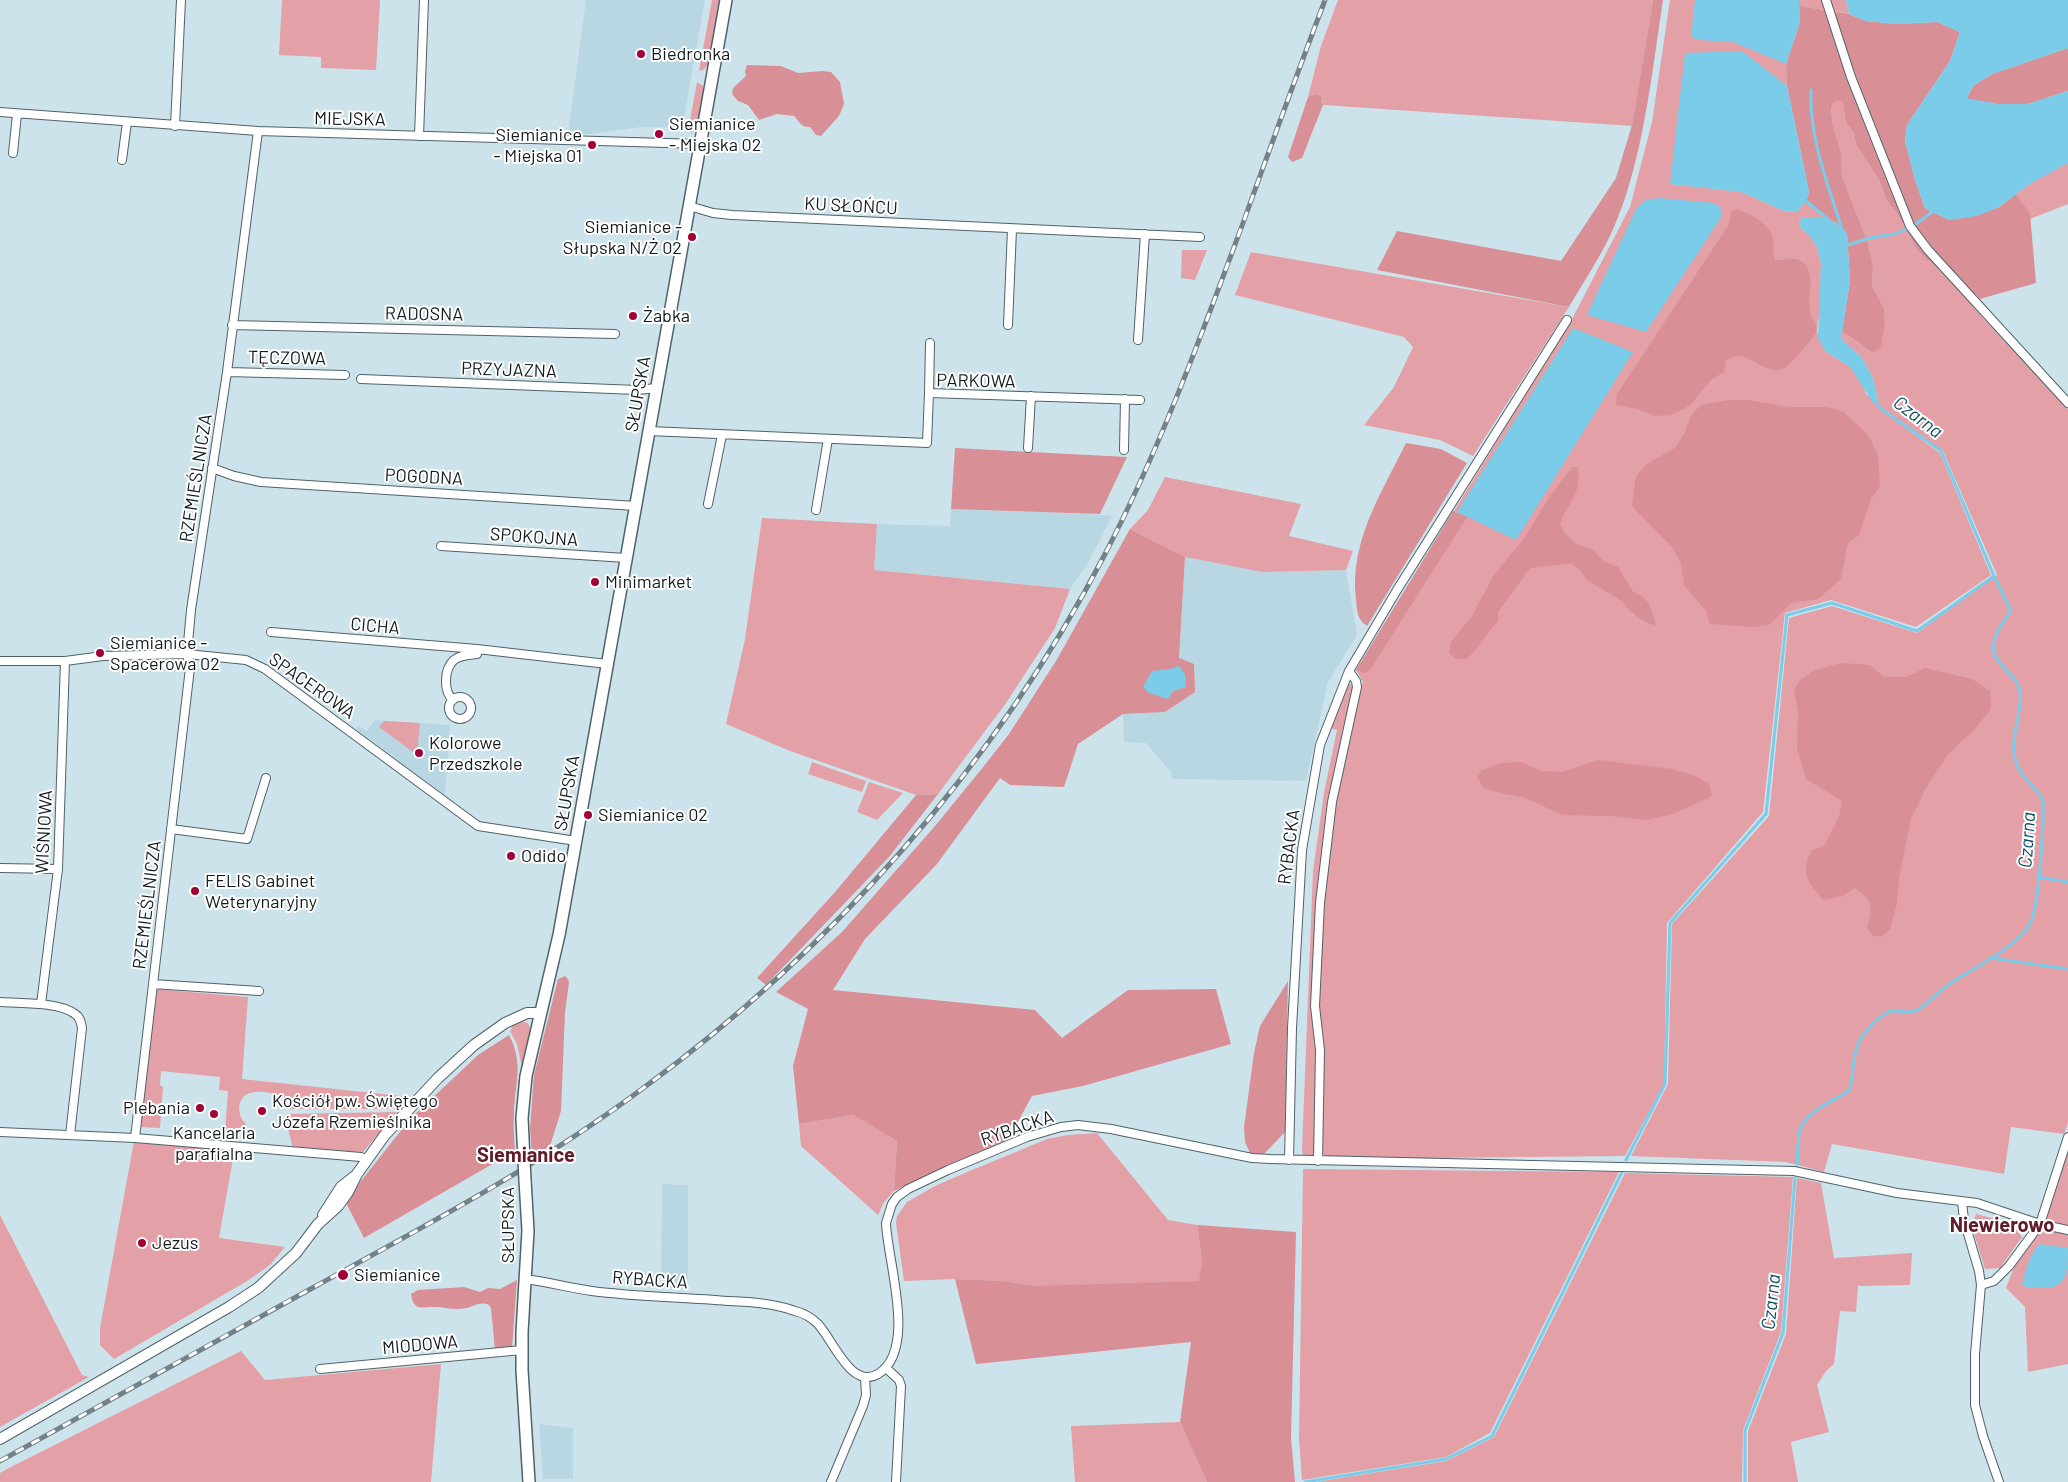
<!DOCTYPE html>
<meta charset="utf-8">
<style>
body{margin:0}
canvas{display:block;background:#cde3eb}
</style>
<canvas width="2068" height="1482"></canvas>
<script>
const ctx = document.querySelector('canvas').getContext('2d');
ctx.lineJoin = 'round';
function fillPath(path, color) {
  ctx.fillStyle = color;
  ctx.fill(path, 'evenodd');
}
function strokePath(path, color, width, dash) {
  ctx.strokeStyle = color;
  ctx.lineWidth = width;
  ctx.lineCap = dash ? 'butt' : 'round';
  ctx.setLineDash(dash || []);
  ctx.stroke(path);
}
function write(font, color, halo, rows, align = 'center') {
  ctx.font = font + ' Barlow,sans-serif';
  ctx.lineWidth = 4;
  ctx.setLineDash([]);
  ctx.textBaseline = 'middle';
  ctx.strokeStyle = halo;
  ctx.fillStyle = color;
  for (const [text, x, y, turn = 0] of rows) {
    ctx.save();
    ctx.translate(x, y);
    ctx.rotate((+turn || 0) * Math.PI / 180);
    ctx.textAlign = isNaN(turn) ? turn : align;
    if (halo) ctx.strokeText(text, 0, 0);
    ctx.fillText(text, 0, 0);
    ctx.restore();
  }
}
const built = new Path2D(`
 M 586,0 L 705,0 L 682,128 L 641,127 L 591,134 L 568,134 Z
 M 951,509 L 1087,514 L 1112,516 L 1087,565 L 1070,589 L 874,570 L 877,524 L 950,526 Z
 M 1185,557 L 1262,572 L 1346,570 L 1357,635 L 1328,682 L 1306,781 L 1172,779 L 1171,772 L 1146,743 L 1124,742 L 1123,714 L 1165,712 L 1179,659 Z
 M 375,720 L 450,725 L 445,795 L 356,729 L 359,726 L 367,731 Z
 M 662,1184 L 688,1185 L 688,1288 L 661,1288 Z
 M 539,1424 L 573,1428 L 573,1479 L 543,1479 Z`);
const green = new Path2D(`
 M 282,0 L 380,0 L 376,70 L 321,68 L 321,57 L 279,55 Z
 M 712,0 L 721,0 L 710,63 L 703,70 L 699,71 Z
 M 1338,0 L 1653,0 L 1632,126 L 1323,105 L 1323,101 L 1315,94 L 1308,97 L 1321,46 Z
 M 1670,0 L 1822,0 L 1826,10 L 1799,7 L 1786,64 L 1787,86 L 1742,52 L 1670,184 L 1741,192 L 1787,212 L 1798,211 L 1806,201 L 1827,218 L 1803,218 L 1799,221 L 1801,228 L 1810,236 L 1817,247 L 1821,264 L 1820,307 L 1817,331 L 1825,351 L 1850,367 L 1863,384 L 1866,394 L 1876,402 L 1879,408 L 1940,453 L 1991,575 L 1916,627 L 1831,600 L 1785,613 L 1763,812 L 1667,923 L 1664,1084 L 1625,1156 L 1328,1159 L 1321,1152 C 1319,1064 1315,975 1324,887 C 1330,822 1344,757 1358,693 L 1363,682 L 1356,670 L 1571,321 L 1630,207 L 1652,122 Z
 M 1829,0 L 1846,0 L 1849,14 L 1833,11 Z
 M 697,82 L 703,86 L 705,91 L 698,125 L 691,134 L 691,129 L 689,126 Z
 M 1838,100 L 1843,103 L 1846,123 L 1854,133 L 1856,145 L 1879,180 L 1887,201 L 1898,215 L 1916,248 L 1941,269 L 1981,316 L 2068,409 L 2068,1123 L 2064,1134 L 2011,1127 L 2004,1174 L 1832,1144 L 1824,1172 L 1786,1162 L 1631,1156 L 1668,1084 L 1672,924 L 1769,816 L 1789,618 L 1832,606 L 1917,633 L 1997,575 L 1943,451 L 1880,407 L 1876,402 L 1878,400 L 1873,378 L 1862,358 L 1841,338 L 1842,331 L 1873,353 L 1882,334 L 1885,321 L 1884,308 L 1872,286 L 1873,265 L 1868,243 L 1842,176 L 1841,152 L 1833,126 L 1831,108 L 1834,101 Z
 M 2068,163 L 2068,204 L 2030,219 L 2030,213 L 2016,194 L 2031,183 Z
 M 1182,250 L 1207,250 L 1195,280 L 1181,278 Z
 M 1251,252 L 1569,307 L 1473,456 L 1440,440 L 1364,425 L 1394,387 L 1413,347 L 1404,337 L 1235,295 Z
 M 1165,477 L 1301,504 L 1289,536 L 1353,551 L 1346,570 L 1262,572 L 1185,557 L 1130,529 L 1148,510 Z
 M 762,518 L 877,524 L 874,570 L 1070,589 L 1055,628 L 1006,703 L 938,794 L 916,795 L 790,751 L 726,724 L 745,639 Z
 M 1349,684 L 1353,685 L 1354,688 L 1339,753 L 1312,1009 L 1316,1039 L 1316,1153 L 1311,1157 L 1303,1155 L 1302,1150 L 1313,871 L 1324,793 L 1337,730 L 1330,728 Z
 M 384,721 L 420,723 L 417,755 L 379,727 Z
 M 812,762 L 866,781 L 862,792 L 808,774 Z
 M 869,782 L 903,793 L 877,820 L 857,812 Z
 M 155,989 L 248,997 L 242,1079 L 410,1097 L 400,1109 L 289,1109 L 289,1099 C 278,1095 267,1091 255,1092 C 237,1093 235,1114 246,1124 L 240,1133 L 225,1132 L 228,1091 L 219,1090 L 220,1077 L 161,1071 L 160,1085 L 163,1087 L 160,1128 L 140,1127 Z
 M 521,1021 L 528,1023 L 531,1031 L 522,1068 L 517,1044 L 510,1031 L 512,1028 L 511,1026 Z
 M 397,1112 L 363,1152 L 293,1149 L 288,1128 L 289,1114 Z
 M 853,1115 L 897,1141 L 894,1191 L 884,1202 L 878,1215 L 801,1146 L 799,1124 Z
 M 1097,1133 L 1168,1220 L 1197,1225 L 1202,1262 L 1200,1281 L 1072,1286 L 1037,1286 L 1005,1281 L 955,1279 L 904,1281 L 896,1223 L 897,1216 L 907,1202 L 935,1186 L 965,1173 L 1047,1139 L 1068,1135 Z
 M 134,1141 L 235,1147 L 219,1238 L 285,1247 L 270,1265 L 247,1281 L 114,1359 L 100,1345 L 100,1328 Z
 M 2068,1148 L 2068,1226 L 2045,1221 Z
 M 1303,1169 L 1619,1172 L 1490,1433 L 1446,1457 L 1302,1480 L 1299,1438 Z
 M 1625,1173 L 1793,1177 L 1781,1332 L 1743,1430 L 1742,1482 L 1316,1482 L 1446,1461 L 1494,1437 Z
 M 1797,1178 L 1821,1183 L 1834,1258 L 1912,1253 L 1910,1285 L 1858,1286 L 1856,1312 L 1840,1311 L 1834,1364 L 1826,1371 L 1817,1385 L 1829,1432 L 1791,1442 L 1798,1482 L 1748,1482 L 1748,1431 L 1786,1334 Z
 M 1976,1214 L 2011,1223 L 2022,1237 L 2000,1268 L 1985,1269 L 1972,1227 Z
 M 0,1215 L 82,1375 L 89,1377 L 0,1427 Z
 M 2044,1229 L 2068,1234 L 2068,1364 L 2028,1372 L 2025,1307 L 2006,1288 L 2018,1257 Z
 M 241,1351 L 265,1380 L 441,1364 L 431,1482 L 0,1482 L 0,1473 L 9,1468 Z
 M 1180,1422 L 1207,1482 L 1075,1482 L 1071,1426 Z`);
const forest = new Path2D(`
 M 1653,0 L 1663,0 C 1652,72 1643,161 1614,227 C 1602,255 1584,281 1569,307 L 1377,270 L 1397,231 L 1561,261 L 1616,178 L 1632,125 Z
 M 1799,6 L 1849,14 L 1866,21 L 1896,24 L 1937,22 L 1960,32 L 1950,61 L 1907,125 L 1905,141 L 1916,183 L 1925,208 L 1949,220 L 1999,207 L 2016,194 L 2030,213 L 2036,283 L 1980,299 L 1956,274 L 1941,269 L 1926,259 L 1916,248 L 1898,215 L 1887,201 L 1879,180 L 1856,145 L 1854,133 L 1846,123 L 1843,103 L 1838,100 L 1834,102 L 1831,108 L 1833,126 L 1841,152 L 1842,176 L 1868,243 L 1873,265 L 1872,286 L 1884,308 L 1885,321 L 1881,347 L 1873,353 L 1842,331 L 1850,281 L 1847,234 L 1841,226 L 1827,218 L 1806,201 L 1809,192 L 1787,86 L 1786,64 L 1800,22 Z
 M 2068,48 L 2068,91 L 2028,104 L 1998,104 L 1966,99 L 1974,85 L 1992,74 Z
 M 747,65 L 781,66 L 798,73 L 823,71 L 831,72 L 840,82 L 844,104 L 839,116 L 821,136 L 816,135 L 810,127 C 801,128 799,121 794,116 L 777,114 L 759,120 L 748,105 L 738,101 L 732,94 L 733,88 L 746,76 L 745,71 Z
 M 1315,94 L 1321,96 L 1323,105 L 1302,158 L 1292,162 L 1288,157 L 1308,97 Z
 M 1737,209 C 1751,215 1770,222 1773,240 C 1774,248 1772,251 1775,260 C 1784,261 1796,255 1804,263 C 1816,276 1807,297 1810,312 C 1811,319 1819,325 1816,332 C 1814,338 1788,367 1783,369 C 1762,377 1750,346 1726,360 L 1724,372 L 1711,380 L 1693,402 L 1684,409 L 1671,415 L 1654,416 L 1638,409 L 1616,405 L 1617,394 L 1728,226 L 1732,211 Z
 M 1728,400 L 1748,400 L 1788,407 L 1826,407 L 1844,412 L 1869,436 L 1878,455 L 1880,486 L 1871,499 L 1859,535 L 1848,543 L 1841,579 L 1818,599 L 1791,603 L 1769,625 L 1752,627 L 1710,624 L 1706,611 L 1684,585 L 1681,564 L 1672,547 L 1632,506 L 1636,476 L 1648,463 L 1675,448 L 1684,434 L 1691,415 L 1701,405 Z
 M 1406,443 L 1441,449 L 1467,463 L 1367,626 C 1357,620 1357,610 1356,599 C 1349,542 1382,492 1406,443 Z
 M 955,448 L 1127,457 L 1100,514 L 951,509 Z
 M 1572,467 L 1578,467 C 1581,498 1569,499 1560,524 L 1565,533 L 1576,544 L 1592,549 L 1603,561 L 1618,567 L 1633,592 L 1641,596 L 1649,603 L 1656,624 L 1654,626 L 1639,618 L 1628,609 L 1623,602 L 1587,580 L 1581,571 L 1571,563 L 1530,568 L 1498,612 L 1498,621 C 1486,633 1480,649 1466,659 L 1457,659 L 1449,653 L 1451,642 L 1472,616 L 1493,576 L 1523,540 L 1550,496 Z
 M 1453,511 L 1467,517 L 1370,670 L 1364,673 L 1356,670 Z
 M 1130,529 L 1185,557 L 1179,658 L 1194,664 L 1195,692 L 1165,712 L 1123,714 L 1078,744 L 1064,787 L 1010,785 L 1000,778 L 937,864 L 865,939 L 833,990 L 1035,1010 L 1062,1038 L 1128,990 L 1216,989 L 1231,1044 L 1083,1086 L 1032,1096 L 1008,1140 L 950,1164 L 894,1191 L 897,1141 L 853,1115 L 799,1124 L 793,1066 L 808,1009 L 776,992 L 842,932 L 935,826 L 984,766 L 1009,734 L 1056,661 Z
 M 1842,663 L 1870,665 L 1885,677 L 1907,677 L 1925,668 L 1972,679 L 1990,691 L 1991,709 L 1973,731 L 1949,753 L 1926,788 L 1911,819 L 1899,877 L 1897,903 L 1890,930 L 1881,937 L 1872,935 L 1867,927 C 1873,908 1873,900 1855,888 L 1843,896 L 1823,900 C 1808,882 1799,872 1812,850 L 1824,846 L 1839,817 L 1842,801 L 1806,779 L 1797,748 L 1798,710 L 1794,691 L 1799,681 L 1815,670 Z
 M 1598,760 L 1673,769 L 1696,776 L 1709,784 L 1712,796 L 1673,814 L 1646,820 L 1611,816 L 1562,815 L 1524,797 L 1504,794 L 1484,788 L 1477,777 L 1482,770 L 1501,763 L 1521,762 L 1542,771 L 1562,772 Z
 M 938,794 L 889,857 L 766,985 L 757,978 L 836,891 L 916,795 Z
 M 565,976 L 568,979 L 569,982 L 565,1013 L 561,1111 L 550,1146 L 532,1157 L 530,1129 L 534,1075 L 558,979 Z
 M 1288,981 L 1285,1132 L 1263,1155 L 1250,1153 L 1245,1142 L 1244,1127 L 1254,1053 L 1260,1026 Z
 M 509,1035 C 524,1063 515,1083 514,1112 C 513,1125 514,1138 515,1151 L 364,1238 L 345,1201 L 411,1118 L 478,1055 Z
 M 1197,1225 L 1296,1232 L 1291,1438 L 1295,1482 L 1207,1482 L 1180,1422 L 1191,1342 L 976,1364 L 955,1279 L 1005,1281 L 1037,1286 L 1199,1281 L 1202,1262 Z
 M 517,1280 L 512,1348 L 495,1350 L 491,1308 L 489,1305 C 480,1301 475,1306 466,1308 C 455,1311 445,1307 435,1307 C 423,1306 414,1313 411,1294 L 418,1290 L 464,1287 L 480,1292 L 488,1288 L 500,1289 Z`);
const water = new Path2D(`
 M 1695,0 L 1799,0 L 1800,22 L 1786,64 L 1733,42 L 1700,40 L 1691,37 Z
 M 1846,0 L 2068,0 L 2068,48 L 1992,74 L 1974,85 L 1966,98 L 1998,104 L 2028,104 L 2068,91 L 2068,163 L 2031,183 L 1999,207 L 1977,216 L 1949,220 L 1925,208 L 1916,183 L 1905,141 L 1907,125 L 1950,61 L 1960,32 L 1937,22 L 1896,24 L 1866,21 L 1849,14 Z
 M 1742,51 L 1787,86 L 1809,192 L 1806,201 L 1798,211 L 1787,212 L 1741,192 L 1670,184 L 1685,53 Z
 M 1659,198 L 1714,203 L 1720,207 L 1722,216 L 1646,332 L 1587,315 L 1636,209 L 1645,200 Z
 M 1813,217 L 1827,218 L 1841,226 L 1847,234 L 1850,281 L 1841,338 L 1862,358 L 1873,378 L 1878,400 L 1874,404 L 1850,367 L 1825,351 L 1818,338 L 1821,264 L 1817,247 L 1810,236 L 1801,228 L 1799,221 L 1803,218 Z
 M 1573,328 L 1633,352 L 1516,540 L 1457,512 Z
 M 1179,666 L 1185,674 L 1186,687 L 1173,691 L 1168,699 L 1149,693 L 1143,687 L 1152,671 L 1170,669 Z
 M 2041,1244 L 2068,1248 C 2068,1271 2068,1289 2041,1288 C 2034,1288 2028,1289 2022,1285 C 2025,1273 2030,1250 2041,1244 Z`);
const stream = new Path2D(`
 M 1811,90 C 1809,137 1827,182 1841,226
 M 1806,201 L 1827,218
 M 1916,224 L 1932,212
 M 1848,245 L 1870,238 L 1895,234 L 1906,229
 M 2038,877 L 2068,882
 M 1991,958 L 2068,969
 M 1626,1160 L 1665,1084 L 1670,923 L 1766,814 L 1787,615 L 1832,603 L 1917,631 L 1994,576
 M 1797,1165 C 1798,1154 1797,1141 1800,1130 C 1806,1111 1833,1101 1849,1091 C 1855,1073 1851,1049 1864,1034 C 1870,1026 1884,1011 1893,1011 C 1903,1010 1910,1015 1919,1009 C 1930,1002 1938,992 1948,985 C 1972,968 2014,950 2030,924 C 2039,908 2044,822 2043,800 C 2037,788 2023,779 2018,767 C 2006,742 2023,716 2020,691 C 2019,683 2013,677 2008,672 C 2003,666 1996,660 1994,653 C 1991,639 2003,621 2011,611 L 1994,576 L 1941,451 L 1880,408 L 1876,402
 M 1305,1482 L 1446,1459 L 1492,1436 L 1622,1172
 M 1745,1482 L 1745,1431 L 1783,1333 L 1795,1178`);
const minor = new Path2D(`
 M 1826,0 L 1851,77 L 1910,226 L 1928,250 L 2068,403
 M 0,112 L 258,131 L 700,144
 M 175,126 L 181,0
 M 419,136 L 424,0
 M 13,153 L 17,114
 M 122,160 L 127,122
 M 689,206 L 713,213 L 732,215 L 1200,237
 M 232,325 L 615,334
 M 1008,325 L 1012,229
 M 1138,340 L 1145,234
 M 227,372 L 345,375
 M 361,379 L 637,390 L 657,388
 M 929,393 L 930,343
 M 649,431 L 927,443 L 929,393 L 1140,400
 M 1028,448 L 1031,396
 M 1124,450 L 1125,399
 M 212,468 L 234,476 L 261,482 L 636,506
 M 708,504 L 722,435
 M 816,510 L 828,439
 M 441,546 L 626,558
 M 271,632 L 477,649 L 607,664
 M 0,661 L 65,661 L 103,656 L 187,654 L 246,660 L 265,669 L 478,826 L 576,841
 M449 708a11 11 0 1 1 22 0a11 11 0 1 1-22 0Z
 M 453,700 C 443,691 444,669 454,660 C 460,655 469,655 477,654 L 477,649
 M 171,829 L 247,839 L 266,778
 M 0,868 L 58,869
 M 153,984 L 259,991
 M 0,1002 C 19,1003 60,1002 75,1014 C 80,1017 81,1022 82,1028 L 70,1135
 M 41,1004 L 58,869 L 65,661
 M 0,1132 L 135,1138 L 361,1157 L 368,1160
 M 135,1138 L 190,668 L 187,654 L 191,610 L 227,372 L 258,131
 M 1289,1160 L 1292,1028 L 1302,850 L 1320,745 L 1349,671 L 1397,590 L 1567,320
 M 1318,1161 L 1320,1050 L 1315,1006 L 1320,903 L 1332,802 L 1357,687 L 1356,681 L 1349,671
 M 1962,1201 L 1964,1220 L 1979,1271 L 1981,1285 L 1975,1354 L 1975,1405 L 1983,1436 L 1999,1482
 M 525,1279 C 548,1282 570,1288 592,1291 C 637,1297 683,1297 728,1301 C 750,1302 774,1303 795,1311 C 803,1313 812,1318 818,1324 C 833,1340 851,1390 878,1374 C 918,1350 887,1260 886,1223 L 892,1204 L 897,1197 L 908,1189 L 948,1170 L 1027,1137 L 1061,1127 L 1078,1125 L 1111,1129 L 1252,1158 L 1270,1159 L 1794,1171 L 1897,1193 L 1977,1203 L 2040,1224 L 2068,1230
 M 1981,1285 L 1994,1281 L 2009,1266 L 2040,1224 L 2068,1137
 M 886,1368 L 899,1380 L 901,1386 L 896,1482
 M 320,1369 L 522,1350
 M 831,1482 L 863,1406 L 866,1395 L 865,1378`);
const tertiary = new Path2D(`
 M 323,1215 L 341,1187 L 355,1176
 M 0,1439 L 229,1307 L 258,1288 L 296,1253 L 318,1224 L 338,1206 L 348,1192 L 357,1174 L 384,1136 L 438,1078 L 474,1045 L 505,1023 L 527,1013 L 541,1013`);
const secondary = new Path2D(`
 M 524,1161 L 522,1118 L 526,1076 L 559,935 L 726,0
 M 525,1180 L 528,1231 L 522,1332 L 522,1370 L 529,1482`);
const rail = new Path2D(`
 M 0,1461 C 105,1403 210,1344 316,1286 C 427,1225 540,1165 642,1089 C 832,950 995,765 1104,556 C 1160,449 1201,336 1243,223 C 1270,148 1297,74 1325,0`);
const secondaryBridge = new Path2D(`
 M 524,1161 L 525,1180`);
const markers = [
 [641,54,5,"#a10137"],
 [659,134,5,"#a10137"],
 [592,145,5,"#a10137"],
 [692,237,5,"#a10137"],
 [633,316,5,"#a10137"],
 [595,582,5,"#a10137"],
 [100,653,5,"#a10137"],
 [419,753,5,"#a10137"],
 [588,815,5,"#a10137"],
 [511,856,5,"#a10137"],
 [195,891,5,"#a10137"],
 [200,1108,5,"#a10137"],
 [262,1111,5,"#a10137"],
 [214,1114,5,"#a10137"],
 [142,1243,5,"#a10137"],
 [343,1275,6,"#a10137"]
];
const poiNames = [
 ["Biedronka",651,54],
 ["Siemianice",669,124],
 ["- Miejska 02",669,145],
 ["Siemianice",582,135,"right"],
 ["- Miejska 01",582,156,"right"],
 ["Siemianice -",682,227,"right"],
 ["Słupska N/Ż 02",682,248,"right"],
 ["Żabka",643,316],
 ["Minimarket",605,582],
 ["Siemianice -",110,643],
 ["Spacerowa 02",110,664],
 ["Kolorowe",429,743],
 ["Przedszkole",429,764],
 ["Siemianice 02",598,815],
 ["Odido",521,856],
 ["FELIS Gabinet",205,881],
 ["Weterynaryjny",205,902],
 ["Kościół pw. Świętego",272,1101],
 ["Józefa Rzemieślnika",272,1122],
 ["Plebania",190,1108,"right"],
 ["Kancelaria",214,1133,"center"],
 ["parafialna",214,1154,"center"],
 ["Jezus",152,1243],
 ["Siemianice",354,1275]
];
const streetNames = [
 ["MIEJSKA",350,119,1],
 ["KU SŁOŃCU",851,206,3],
 ["RADOSNA",424,314,1],
 ["TĘCZOWA",287,358,1],
 ["PRZYJAZNA",509,370,2],
 ["PARKOWA",976,381,1],
 ["SŁUPSKA",638,394,-80],
 ["POGODNA",424,477,3],
 ["RZEMIEŚLNICZA",196,478,-81],
 ["SPOKOJNA",534,537,4],
 ["CICHA",375,626,5],
 ["SPACEROWA",312,686,35],
 ["SŁUPSKA",567,793,-80],
 ["WIŚNIOWA",44,832,-87],
 ["RYBACKA",1289,847,-83],
 ["RZEMIEŚLNICZA",147,905,-83],
 ["RYBACKA",1017,1128,-19],
 ["SŁUPSKA",508,1225,-90],
 ["RYBACKA",650,1280,4],
 ["MIODOWA",420,1345,-5]
];
const waterNames = [
 ["Czarna",1918,417,37],
 ["Czarna",2027,840,-86],
 ["Czarna",1771,1302,-84]
];
const quarterNames = [
 ["Siemianice",526,1155],
 ["Niewierowo",2002,1225]
];
fillPath(built, '#b9d7e2');
fillPath(green, '#e3a0a6');
fillPath(forest, '#d98f96');
fillPath(water, '#7acce9');
strokePath(stream, '#7acce9', 3);
strokePath(minor, '#4f626a', 10);
strokePath(tertiary, '#4f626a', 12);
strokePath(secondary, '#4f626a', 14);
strokePath(minor, '#fff', 8);
strokePath(tertiary, '#fff', 10);
strokePath(secondary, '#fff', 11);
strokePath(rail, '#738288', 5);
strokePath(rail, '#fff', 3, [9]);
strokePath(secondaryBridge, '#4f626a', 14, []);
strokePath(secondaryBridge, '#fff', 11);
for (const [x, y, r, color] of markers) {
  const dot = new Path2D();
  dot.arc(x, y, r, 0, 2 * Math.PI);
  ctx.fillStyle = color;
  ctx.fill(dot);
  strokePath(dot, '#fff', 2);
}
write('18px', '#131b1e', '#fff', poiNames, 'left');
write('18px', '#131b1e', '#fff', streetNames);
write('italic 19px', '#085065', '#fff', waterNames);
write('bold 20px', '#611c28', '#fff', quarterNames);
</script>
